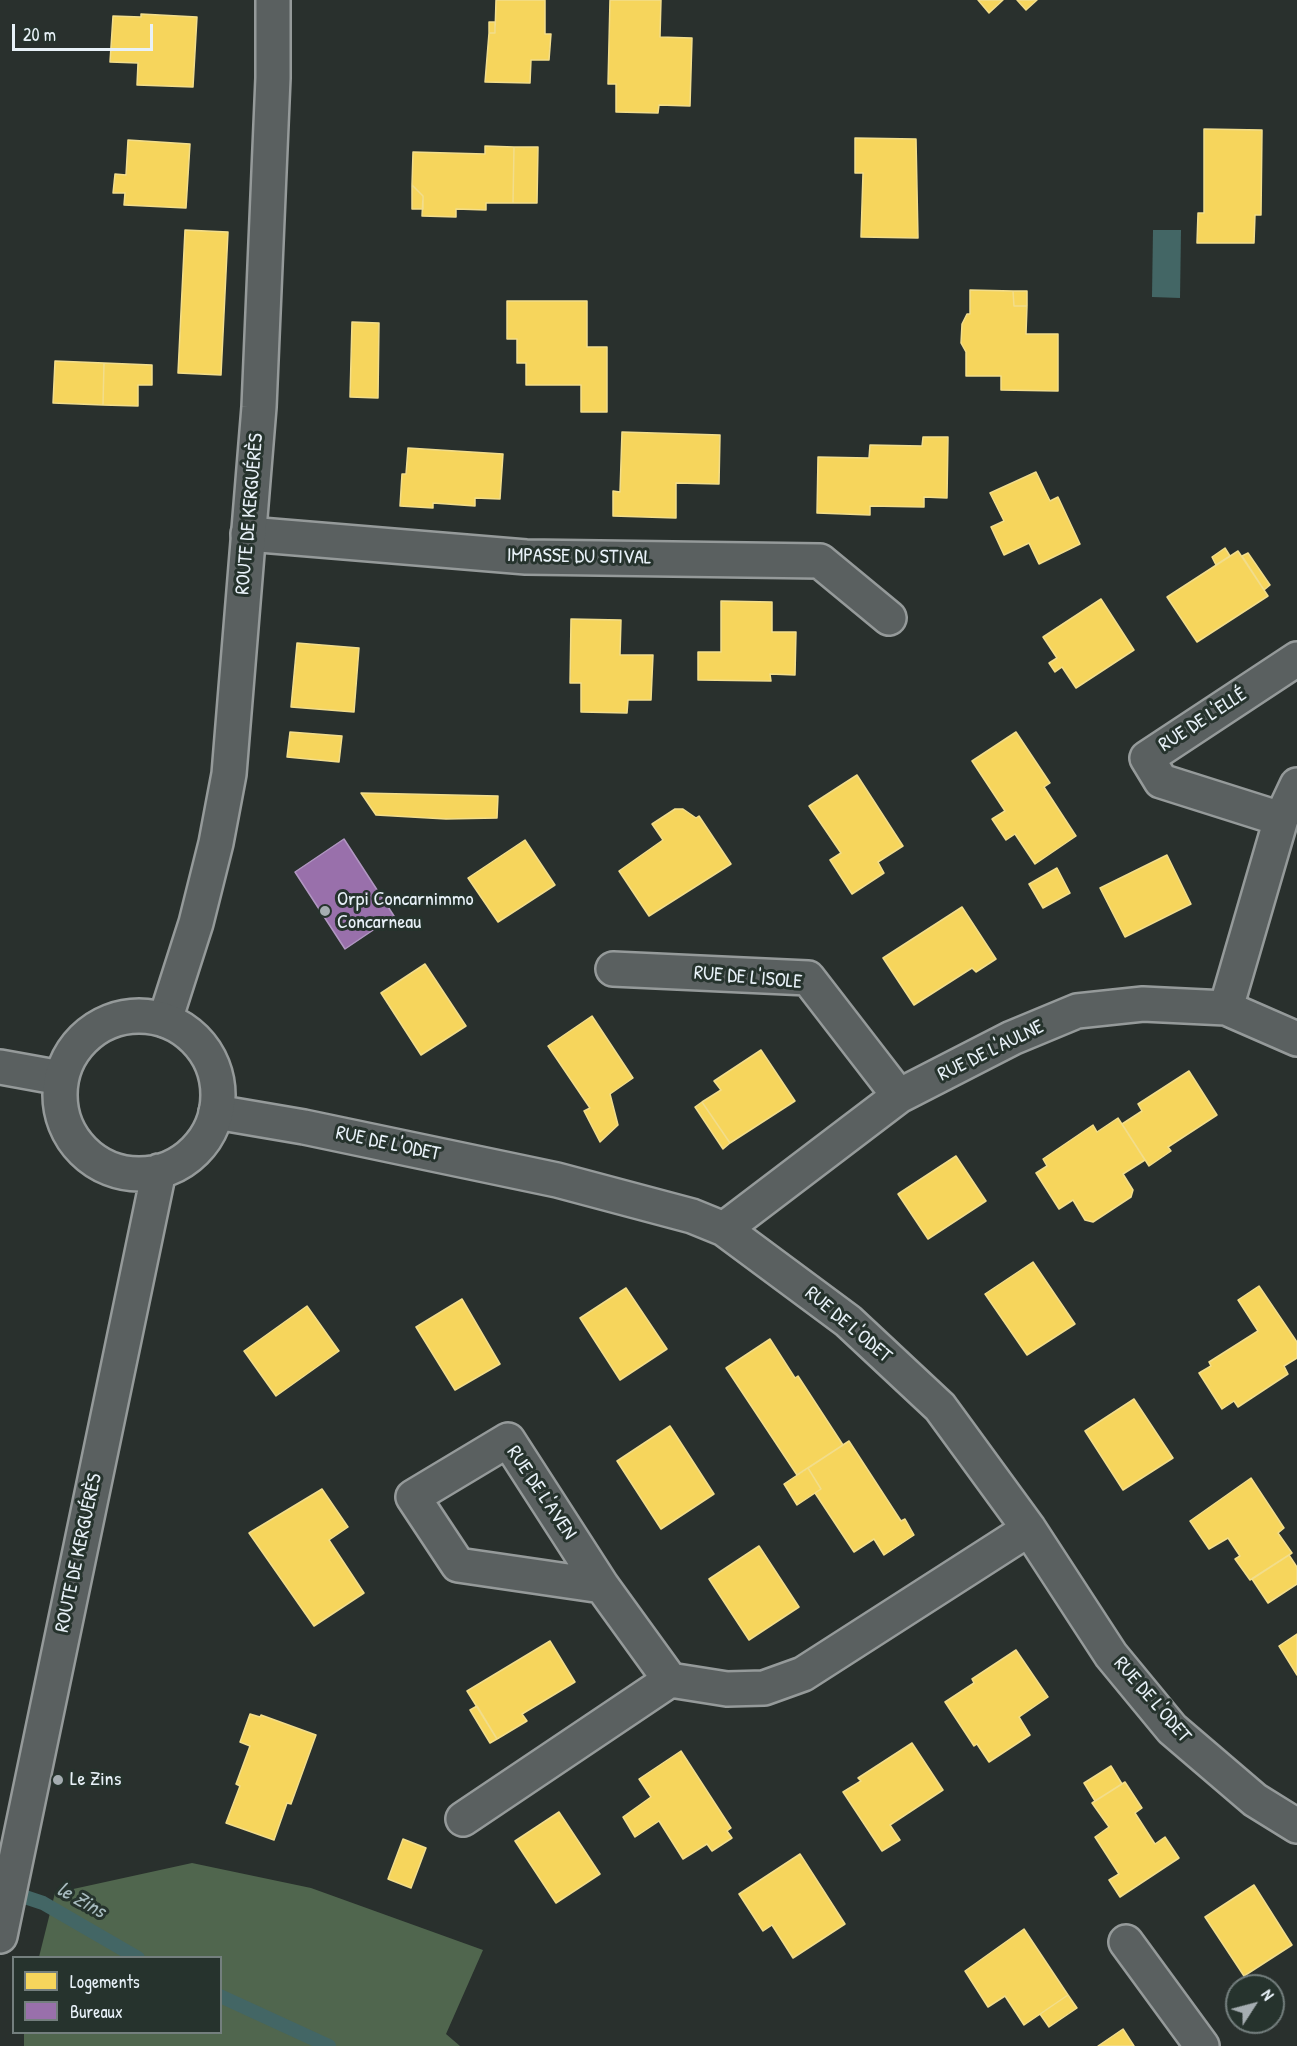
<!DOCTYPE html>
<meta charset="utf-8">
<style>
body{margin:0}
#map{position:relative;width:1297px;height:2046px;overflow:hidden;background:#29302d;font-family:"Patrick Hand",sans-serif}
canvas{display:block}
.legend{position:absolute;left:12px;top:1956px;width:210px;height:78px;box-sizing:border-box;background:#26332d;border:2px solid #747f7e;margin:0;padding:8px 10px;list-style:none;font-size:18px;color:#e8f1f8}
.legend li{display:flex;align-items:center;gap:12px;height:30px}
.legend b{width:30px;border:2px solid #747f7e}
.north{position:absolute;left:1225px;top:1974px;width:60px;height:60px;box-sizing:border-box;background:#26332d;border:2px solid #747f7e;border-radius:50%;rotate:54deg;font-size:16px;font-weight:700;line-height:24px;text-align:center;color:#e8f1f8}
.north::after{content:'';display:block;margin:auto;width:21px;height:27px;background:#a5adb1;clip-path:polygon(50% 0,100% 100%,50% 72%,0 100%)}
.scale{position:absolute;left:12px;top:24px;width:141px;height:27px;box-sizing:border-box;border:3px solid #e8f1f8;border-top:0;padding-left:8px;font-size:18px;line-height:21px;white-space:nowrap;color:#e8f1f8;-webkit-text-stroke:4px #26332d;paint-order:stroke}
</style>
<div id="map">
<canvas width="1297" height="2046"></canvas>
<ul class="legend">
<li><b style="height:16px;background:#f6d55c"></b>Logements</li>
<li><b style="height:16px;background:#9970ab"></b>Bureaux</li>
</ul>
<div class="north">N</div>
<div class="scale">20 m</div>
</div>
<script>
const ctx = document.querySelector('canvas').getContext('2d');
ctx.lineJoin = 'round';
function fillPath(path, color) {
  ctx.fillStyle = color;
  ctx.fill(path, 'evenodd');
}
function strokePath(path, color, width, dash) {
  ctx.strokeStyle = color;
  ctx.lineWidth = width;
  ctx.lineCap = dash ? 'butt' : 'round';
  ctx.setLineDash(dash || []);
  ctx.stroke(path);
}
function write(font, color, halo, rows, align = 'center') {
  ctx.font = font + ' "Patrick Hand",sans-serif';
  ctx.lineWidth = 6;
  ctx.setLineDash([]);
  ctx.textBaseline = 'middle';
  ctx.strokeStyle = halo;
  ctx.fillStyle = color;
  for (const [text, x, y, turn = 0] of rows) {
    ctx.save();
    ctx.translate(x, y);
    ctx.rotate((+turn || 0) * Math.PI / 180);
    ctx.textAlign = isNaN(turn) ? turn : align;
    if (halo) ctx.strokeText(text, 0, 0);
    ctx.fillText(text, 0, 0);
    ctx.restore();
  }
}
const green = new Path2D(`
 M 192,1863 L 311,1888 L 483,1950 L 446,2034 L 460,2046 L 24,2046 L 24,2033 L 220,2032 L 220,1958 L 39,1957 L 55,1893 Z`);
const water = new Path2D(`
 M 1153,230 L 1181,230 L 1180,298 L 1152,297 Z`);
const homes = new Path2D(`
 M 496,0 L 545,0 L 545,34 L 551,34 L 549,60 L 531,60 L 530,83 L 485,82 L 489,33 L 495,33 Z
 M 610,0 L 661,0 L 660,37 L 692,38 L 690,106 L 659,105 L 658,113 L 616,112 L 616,84 L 608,84 Z
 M 978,0 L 1003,0 L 989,13 Z
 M 1017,0 L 1037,0 L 1026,10 Z
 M 141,14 L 197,17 L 193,87 L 137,85 L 138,63 L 110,62 L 113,16 L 141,17 Z
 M 489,22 L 495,22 L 495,33 L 489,33 Z
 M 1204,129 L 1262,130 L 1261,215 L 1255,215 L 1254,243 L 1197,243 L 1198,213 L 1204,213 Z
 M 855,138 L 916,139 L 918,238 L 861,237 L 863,173 L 855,173 Z
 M 128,140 L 190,144 L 186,208 L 124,205 L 125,193 L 113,193 L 115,174 L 126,175 Z
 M 485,146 L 514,147 L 513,203 L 486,203 L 486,210 L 456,209 L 456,217 L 422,216 L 423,196 L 412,185 L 413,152 L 485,154 Z
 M 514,147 L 538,147 L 537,203 L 513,203 Z
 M 412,185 L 423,196 L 423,209 L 412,209 Z
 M 185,230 L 228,232 L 221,375 L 178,373 Z
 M 970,290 L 1013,291 L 1014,306 L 1027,306 L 1026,334 L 1058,334 L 1058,391 L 1001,390 L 1001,376 L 966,376 L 966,352 L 961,343 L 962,324 L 967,314 L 970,314 Z
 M 1013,291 L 1027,291 L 1027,306 L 1014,306 Z
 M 507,301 L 587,301 L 587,347 L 607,347 L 607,412 L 581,412 L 581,385 L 526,385 L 526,363 L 517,363 L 517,339 L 507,339 Z
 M 352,322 L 379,323 L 378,398 L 350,397 Z
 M 55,361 L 104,363 L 103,405 L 53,403 Z
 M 104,363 L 152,365 L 152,385 L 138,385 L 138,406 L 103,405 Z
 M 622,432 L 720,435 L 719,484 L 676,483 L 676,518 L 613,516 L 613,491 L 620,492 Z
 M 923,437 L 948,437 L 947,498 L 924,497 L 924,507 L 870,506 L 870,515 L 817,513 L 818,457 L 869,458 L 870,445 L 922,446 Z
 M 408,448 L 503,454 L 500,499 L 475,498 L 475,506 L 433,503 L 433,508 L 400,506 L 402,474 L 406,474 Z
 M 1036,472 L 1050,501 L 1058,497 L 1080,544 L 1039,564 L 1029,543 L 1004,555 L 991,527 L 1004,521 L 990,493 Z
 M 1225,548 L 1230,556 L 1216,565 L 1212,557 Z
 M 1238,551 L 1268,596 L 1197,642 L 1167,597 Z
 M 1248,553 L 1270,585 L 1264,590 L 1242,556 Z
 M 1101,599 L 1134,650 L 1076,688 L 1062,667 L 1055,672 L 1049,663 L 1057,658 L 1043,637 Z
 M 721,601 L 772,602 L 772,632 L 796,632 L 795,675 L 770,674 L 771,681 L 698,680 L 698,652 L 721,652 Z
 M 571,619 L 621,620 L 620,655 L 653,655 L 651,700 L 628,700 L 627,713 L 581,712 L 581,683 L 570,683 Z
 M 297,643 L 359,648 L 354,712 L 291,707 Z
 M 290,732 L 342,736 L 339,762 L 287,757 Z
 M 1016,732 L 1050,783 L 1044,787 L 1076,836 L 1035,864 L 1015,834 L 1006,840 L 992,819 L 1005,811 L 972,761 Z
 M 857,775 L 903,846 L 878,862 L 884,873 L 852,894 L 830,860 L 841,853 L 809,806 Z
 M 361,793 L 498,796 L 497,818 L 446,819 L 376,815 Z
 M 675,809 L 683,809 L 696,818 L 699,816 L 731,864 L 649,916 L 619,871 L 663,840 L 652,824 Z
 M 525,840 L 555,885 L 498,922 L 468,878 Z
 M 1167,855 L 1191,904 L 1125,937 L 1100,888 Z
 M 1057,868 L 1070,893 L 1043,908 L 1029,884 Z
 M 962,907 L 996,959 L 976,972 L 972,968 L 914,1005 L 883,958 Z
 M 425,964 L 466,1026 L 421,1055 L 381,993 Z
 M 592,1016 L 633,1078 L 610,1094 L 618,1125 L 600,1142 L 584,1111 L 590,1108 L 548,1046 Z
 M 761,1050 L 795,1101 L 730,1143 L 702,1102 L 721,1090 L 714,1081 Z
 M 1189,1071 L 1217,1115 L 1168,1147 L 1171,1151 L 1149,1166 L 1122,1124 L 1142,1111 L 1138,1104 Z
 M 702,1102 L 730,1143 L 723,1149 L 695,1107 Z
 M 1118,1118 L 1145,1160 L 1123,1174 L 1133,1190 L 1131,1197 L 1093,1222 L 1085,1220 L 1073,1200 L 1059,1209 L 1036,1173 L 1047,1166 L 1043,1159 L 1093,1125 L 1097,1132 Z
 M 956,1156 L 986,1201 L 928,1239 L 898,1194 Z
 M 1033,1262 L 1075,1324 L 1027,1355 L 985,1294 Z
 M 1259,1286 L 1297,1342 L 1297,1358 L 1284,1366 L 1288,1374 L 1238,1407 L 1234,1401 L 1222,1409 L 1199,1373 L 1211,1366 L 1209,1362 L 1258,1331 L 1238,1300 Z
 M 626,1288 L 667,1349 L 620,1380 L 580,1318 Z
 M 462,1299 L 500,1364 L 455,1390 L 416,1327 Z
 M 307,1306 L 339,1351 L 276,1396 L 244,1351 Z
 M 770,1339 L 795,1378 L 798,1376 L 843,1445 L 797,1475 L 726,1368 Z
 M 1134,1399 L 1173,1458 L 1123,1490 L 1085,1431 Z
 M 670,1426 L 714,1494 L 661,1529 L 617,1461 Z
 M 849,1441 L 901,1521 L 905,1519 L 914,1535 L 884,1555 L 874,1539 L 854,1552 L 815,1493 L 821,1489 L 808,1468 Z
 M 808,1468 L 821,1489 L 797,1505 L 784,1484 Z
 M 1251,1478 L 1284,1528 L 1278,1533 L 1292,1553 L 1250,1580 L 1235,1559 L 1240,1556 L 1228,1538 L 1209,1549 L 1190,1521 Z
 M 322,1489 L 348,1527 L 329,1540 L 364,1593 L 314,1626 L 249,1533 Z
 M 759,1546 L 799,1607 L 749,1640 L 709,1579 Z
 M 1289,1555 L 1297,1567 L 1297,1584 L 1268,1603 L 1252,1579 Z
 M 1297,1634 L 1297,1675 L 1279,1646 Z
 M 550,1641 L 575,1682 L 522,1714 L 527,1721 L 497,1739 L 467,1691 Z
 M 1016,1650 L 1048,1697 L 1019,1717 L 1030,1735 L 989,1762 L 977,1744 L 974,1746 L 945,1702 L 974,1683 L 972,1679 Z
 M 477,1706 L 497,1739 L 490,1743 L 470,1710 Z
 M 250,1714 L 260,1717 L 261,1715 L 316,1735 L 291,1804 L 287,1803 L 274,1840 L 226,1823 L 240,1786 L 236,1784 L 250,1746 L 240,1742 Z
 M 912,1743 L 943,1790 L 890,1825 L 900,1840 L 882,1851 L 843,1792 L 861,1781 L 858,1778 Z
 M 681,1751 L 731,1828 L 727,1831 L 732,1838 L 712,1851 L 707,1844 L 683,1859 L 659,1821 L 635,1837 L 623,1817 L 651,1797 L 639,1779 Z
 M 1111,1766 L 1122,1784 L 1095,1801 L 1084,1783 Z
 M 1125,1782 L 1142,1808 L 1135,1813 L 1155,1844 L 1165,1837 L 1179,1858 L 1120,1897 L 1109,1880 L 1119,1874 L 1095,1837 L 1109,1827 L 1092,1803 Z
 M 559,1812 L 600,1874 L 556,1903 L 515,1841 Z
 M 403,1839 L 426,1848 L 411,1888 L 388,1879 Z
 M 800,1854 L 845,1924 L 793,1958 L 772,1925 L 763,1931 L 739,1894 Z
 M 1254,1885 L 1292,1945 L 1244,1976 L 1205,1917 Z
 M 1024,1929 L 1068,1995 L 1024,2025 L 1005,1996 L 988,2007 L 965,1971 Z
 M 1068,1995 L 1077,2008 L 1049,2027 L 1040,2014 Z
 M 1123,2029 L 1134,2046 L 1098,2046 Z`);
const offices = new Path2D(`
 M 344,839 L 394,916 L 345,949 L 295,872 Z`);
const stream = new Path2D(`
 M 10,1892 L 43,1903 L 138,1958
 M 220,1996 L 329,2046`);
const minor = new Path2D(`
 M 248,534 L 526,557 L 820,561 L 889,618
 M 1281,819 L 1161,781 L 1147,758 L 1297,659
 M 613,969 L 808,978 L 899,1096
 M 1226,1008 L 1281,819 L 1297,785
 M 216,1112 L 304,1127 L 557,1180 L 692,1216 L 724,1229 L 848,1321 L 940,1407 L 1029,1529 L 1111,1655 L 1172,1729 L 1255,1800 L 1297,1826
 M 724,1229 L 899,1096 L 1012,1038 L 1077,1011 L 1143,1004 L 1226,1008 L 1297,1039
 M 602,1586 L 458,1565 L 413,1497 L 508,1440 L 602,1586 L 670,1680
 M 463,1819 L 670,1680 L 727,1689 L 764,1688 L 803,1674 L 1029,1529
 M 1126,1942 L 1202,2046`);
const tertiary = new Path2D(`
 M 165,1020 L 196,923 L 216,843 L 229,774 L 259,407 L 273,78 L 273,0
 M 0,1067 L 61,1078`);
const secondary = new Path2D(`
 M60 1095a79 79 0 1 1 158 0a79 79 0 1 1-158 0Z
 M 0,1936 L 159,1171`);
const markers = [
 [325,911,6,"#a5adb1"],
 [58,1780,6,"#a5adb1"]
];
const streetNames = [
 ["ROUTE DE KERGUÉRÈS",250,514,-85],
 ["IMPASSE DU STIVAL",579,557,1],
 ["RUE DE L'ELLÉ",1203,720,-33],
 ["RUE DE L'ISOLE",748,978,5],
 ["RUE DE L'AULNE",991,1051,-26],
 ["RUE DE L'ODET",388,1144,12],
 ["RUE DE L'ODET",848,1325,40],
 ["RUE DE L'AVEN",541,1493,56],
 ["ROUTE DE KERGUÉRÈS",79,1553,-78],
 ["RUE DE L'ODET",1152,1700,49]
];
const poiNames = [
 ["Orpi Concarnimmo",337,900],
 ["Concarneau",337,923],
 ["Le Zins",70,1780]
];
const waterNames = [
 ["le Zins",81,1901,29]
];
fillPath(green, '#50664e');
fillPath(water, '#436665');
fillPath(homes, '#f6d55c');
strokePath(homes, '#f2dd8b', 1.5);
fillPath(offices, '#9970ab');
strokePath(offices, '#b197c2', 1.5);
strokePath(stream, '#436665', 14);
strokePath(minor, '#959a9a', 38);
strokePath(tertiary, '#959a9a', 38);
strokePath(secondary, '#959a9a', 38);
strokePath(minor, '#5a6060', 33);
strokePath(tertiary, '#5a6060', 33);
strokePath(secondary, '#5a6060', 33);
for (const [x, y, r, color] of markers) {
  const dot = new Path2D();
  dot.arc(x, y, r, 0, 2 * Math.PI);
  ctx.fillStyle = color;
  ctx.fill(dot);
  strokePath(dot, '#26332d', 2);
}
write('20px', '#e8f1f8', '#26332d', streetNames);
write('20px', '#e8f1f8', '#26332d', poiNames, 'left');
write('italic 21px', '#a7bbbf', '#26332d', waterNames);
</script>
